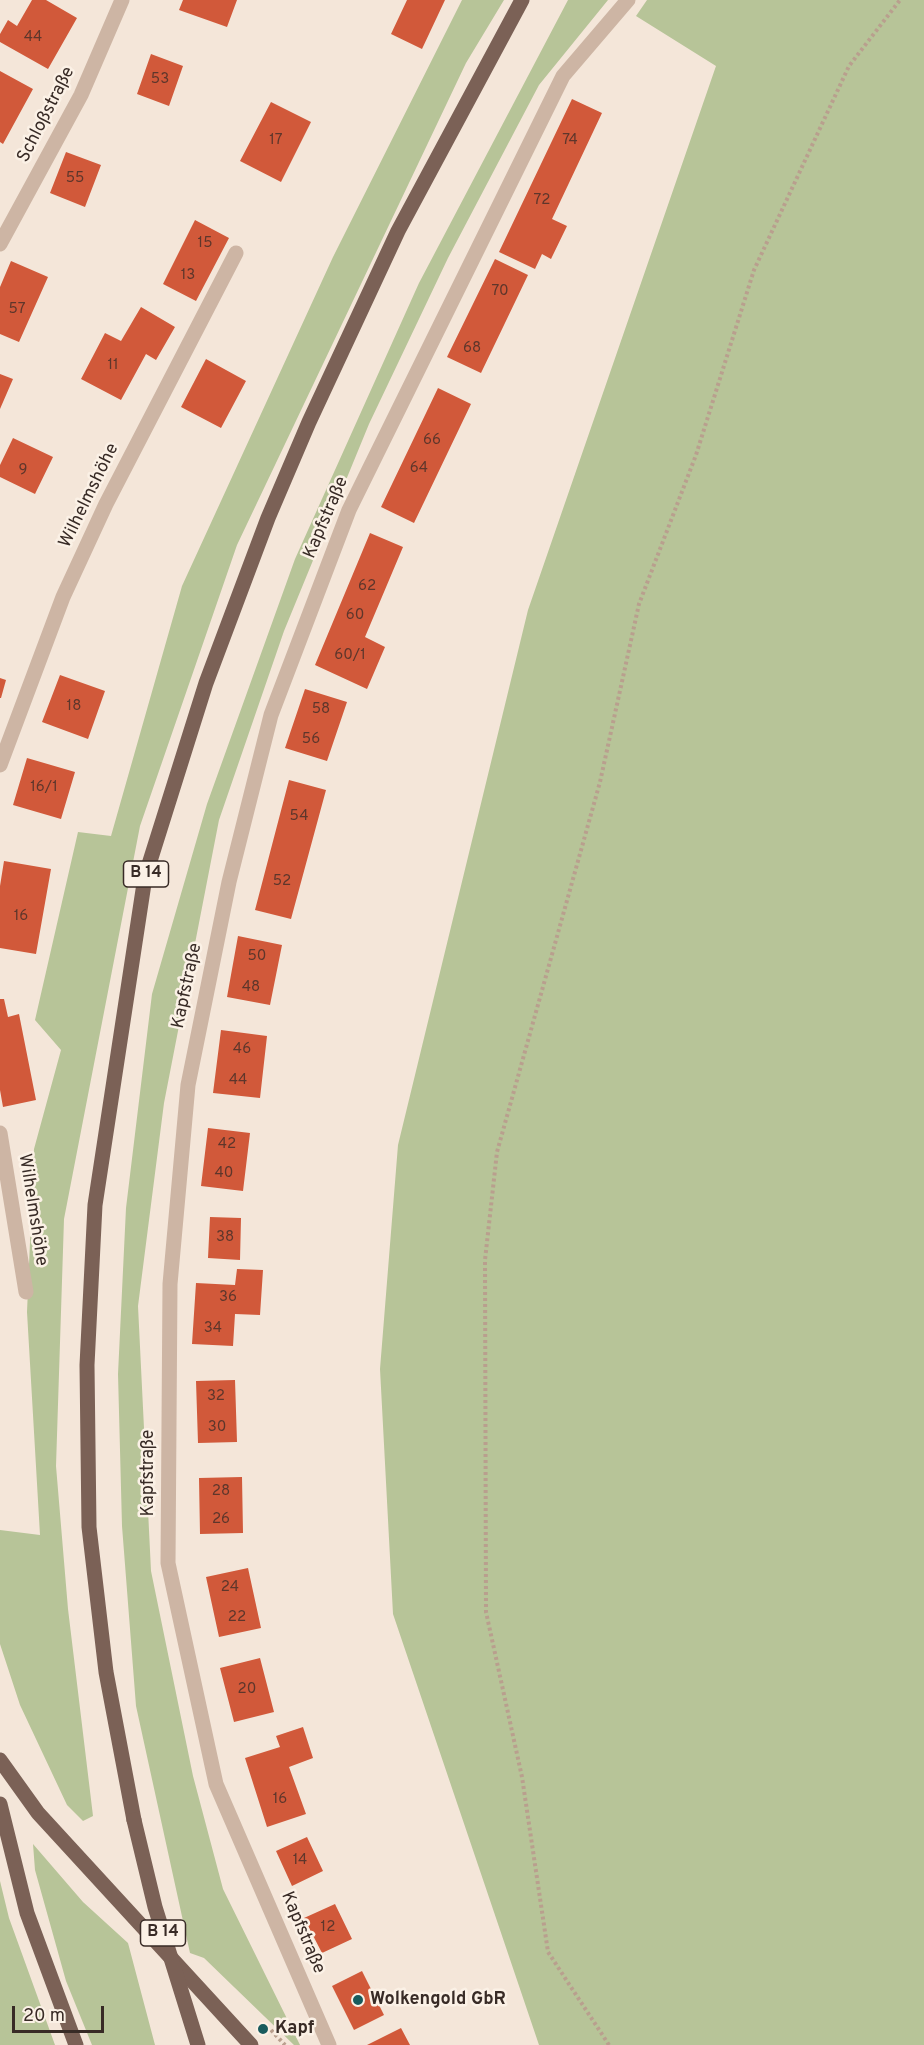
<!DOCTYPE html>
<meta charset="utf-8">
<style>
body{margin:0}
#map{position:relative;width:924px;height:2045px;overflow:hidden;background:#f4e6d9;font-family:Overpass,sans-serif}
canvas{display:block}
.scale{position:absolute;left:12px;top:2006px;width:92px;height:27px;box-sizing:border-box;border:3px solid #382b26;border-top:0;padding-left:8px;font-size:18px;line-height:21px;white-space:nowrap;color:#382b26;-webkit-text-stroke:4px #fbf1e6;paint-order:stroke}
</style>
<div id="map">
<canvas width="924" height="2045"></canvas>
<div class="scale">20 m</div>
</div>
<script>
const c = document.querySelector('canvas').getContext('2d');
c.lineJoin = 'round';
function fill(path, color) { c.fillStyle = color; c.fill(path, 'evenodd'); }
const poly = rows => new Path2D(rows.map(r => 'M' + r).join(''));
function trace(path, color, width, dash) { c.strokeStyle = color; c.lineWidth = width; c.lineCap = dash ? 'butt' : 'round'; c.setLineDash(dash || []); c.stroke(path); }
function label(font, color, halo, rows, align = 'center') {
  c.font = font + ' Overpass,sans-serif'; c.lineWidth = 5; c.setLineDash([]); c.textBaseline = 'middle'; c.strokeStyle = halo; c.fillStyle = color; for (const [text, x, y, turn = 0] of rows) {
    c.save(); c.translate(x, y); c.rotate((+turn || 0) * Math.PI / 180); c.textAlign = isNaN(turn) ? turn : align; if (halo) c.strokeText(text, 0, 0); c.fillText(text, 0, 0); c.restore();
  }
}
fill(poly([
 [462,0,504,0,466,63,237,545,140,826,64,1219,56,1466,68,1609,93,1816,83,1821,67,1805,20,1705,0,1644,0,1530,40,1535,27,1312,34,1149,61,1050,35,1020,78,832,111,836,182,586,333,257],
 [568,0,608,0,539,85,448,258,369,424,284,631,219,820,164,1103,138,1306,151,1571,193,1776,223,1889,300,2045,294,2045,204,1958,190,1953,136,1706,122,1526,118,1374,126,1208,152,994,207,804,295,559,419,283],
 [647,0,924,0,924,2045,539,2045,393,1614,380,1369,398,1145,528,610,716,66,636,16],
 [33,1844,83,1902,128,1943,155,2045,92,2045,66,1981,35,1870],
 [0,1881,9,1918,55,2045,0,2045]
]), '#b7c498');
fill(poly([
 [32,0,46,0,77,18,48,69,0,42,0,34,8,20,17,26],
 [183,0,237,0,227,27,179,10],
 [407,0,445,0,422,49,391,34],
 [151,54,183,66,169,106,137,94],
 [0,71,33,89,3,144,0,142],
 [572,99,602,113,552,219,567,226,551,259,542,254,535,269,499,252],
 [271,102,311,122,281,182,240,161],
 [66,152,101,165,85,207,50,193],
 [195,220,229,238,196,301,163,284],
 [495,259,528,275,481,373,447,357],
 [11,261,48,277,19,342,0,334,0,287],
 [141,307,175,327,156,360,146,354,121,400,81,379,105,333,121,341],
 [206,359,246,381,221,428,181,407],
 [0,374,13,379,0,409],
 [438,388,471,404,414,523,381,507],
 [13,438,53,457,35,494,0,477,0,465],
 [370,533,403,547,365,637,385,647,367,689,315,665],
 [60,675,105,691,88,739,42,722],
 [0,678,6,680,1,698,0,698],
 [305,689,347,702,327,761,285,748],
 [27,758,75,772,61,819,13,805],
 [289,780,326,790,291,919,255,910],
 [4,861,51,869,36,954,0,948,0,886],
 [238,936,282,945,270,1005,227,997],
 [0,999,4,999,8,1017,19,1014,36,1100,3,1107,0,1090],
 [221,1030,267,1036,260,1098,213,1093],
 [208,1128,250,1133,243,1191,201,1186],
 [210,1217,241,1218,240,1260,208,1258],
 [237,1269,263,1270,260,1315,235,1314,233,1346,192,1344,196,1283,235,1285],
 [235,1380,237,1442,198,1443,196,1381],
 [242,1477,243,1533,200,1534,199,1478],
 [248,1568,261,1628,219,1637,206,1577],
 [260,1658,274,1712,234,1722,220,1668],
 [303,1727,313,1758,289,1767,306,1814,267,1827,245,1758,280,1747,276,1736],
 [307,1837,323,1871,292,1886,276,1851],
 [335,1904,352,1939,322,1953,304,1918],
 [362,1971,384,2015,354,2030,332,1986],
 [401,2028,410,2045,367,2045]
]), '#d1593a');
trace(poly([
 [271,2030,285,2045],
 [609,2045,548,1952,522,1777,486,1612,485,1260,497,1152,600,782,639,604,696,455,754,270,849,66,900,0]
]), '#b99f8e', 4, [3, 3]);
trace(poly([
 [0,244,81,95,122,0],
 [0,765,63,597,106,504,236,253],
 [0,1133,26,1292],
 [329,2045,216,1784,168,1563,170,1284,188,1085,229,882,271,715,349,510,563,76,628,0]
]), '#cdb5a4', 15);
trace(poly([
 [0,1760,38,1813,251,2045],
 [0,1804,27,1913,76,2045],
 [134,1820,106,1672,89,1527,87,1365,95,1205,145,877,206,683,268,518,309,422,398,231,522,0]
]), '#7b6156', 15);
trace(poly([
 [134,1820,155,1907,198,2045]
]), '#7b6156', 15);
for (const [x, y, r, color] of [
 [358,2000,6,"#185b5d"],
 [263,2029,6,"#185b5d"]
]) { const dot = new Path2D(); dot.arc(x, y, r, 0, 2 * Math.PI); c.fillStyle = color; c.fill(dot); trace(dot, '#fbf1e6', 2); }
label('15px', '#5e362b', null, [
 ["44",33,38],
 ["53",160,80],
 ["17",276,141],
 ["74",570,141],
 ["55",75,179],
 ["72",542,201],
 ["15",205,244],
 ["13",188,276],
 ["70",500,292],
 ["57",17,310],
 ["68",472,349],
 ["11",113,366],
 ["66",432,441],
 ["64",419,469],
 ["9",23,471],
 ["62",367,587],
 ["60",355,616],
 ["60/1",350,656],
 ["18",74,707],
 ["58",321,710],
 ["56",311,740],
 ["16/1",44,788],
 ["54",299,817],
 ["52",282,882],
 ["16",21,917],
 ["50",257,957],
 ["48",251,988],
 ["46",242,1050],
 ["44",238,1081],
 ["42",227,1145],
 ["40",224,1174],
 ["38",225,1238],
 ["36",228,1298],
 ["34",213,1329],
 ["32",216,1397],
 ["30",217,1428],
 ["28",221,1492],
 ["26",221,1520],
 ["24",230,1588],
 ["22",237,1618],
 ["20",247,1690],
 ["16",280,1800],
 ["14",300,1861],
 ["12",328,1928]
]);
for (const [x, y, w] of [
 [146,874,45],
 [163,1933,45]
]) { const box = new Path2D(); box.roundRect(x - w / 2, y - 13, w, 26, 4.5); c.fillStyle = '#fbf1e6'; c.fill(box); trace(box, '#382b26', 1.5); }
label('bold 16px', '#382b26', null, [
 ["B 14",146,874],
 ["B 14",163,1933]
]);
label('18px', '#382b26', '#fbf1e6', [
 ["Schloßstraße",47,115,-63],
 ["Wilhelmshöhe",90,496,-64],
 ["Kapfstraße",327,518,-67],
 ["Kapfstraße",188,986,-78],
 ["Wilhelmshöhe",32,1210,81],
 ["Kapfstraße",149,1473,-90],
 ["Kapfstraße",302,1933,67]
]);
label('bold 18px', '#382b26', '#fbf1e6', [
 ["Wolkengold GbR",370,2000],
 ["Kapf",275,2029]
], 'left');
</script>
